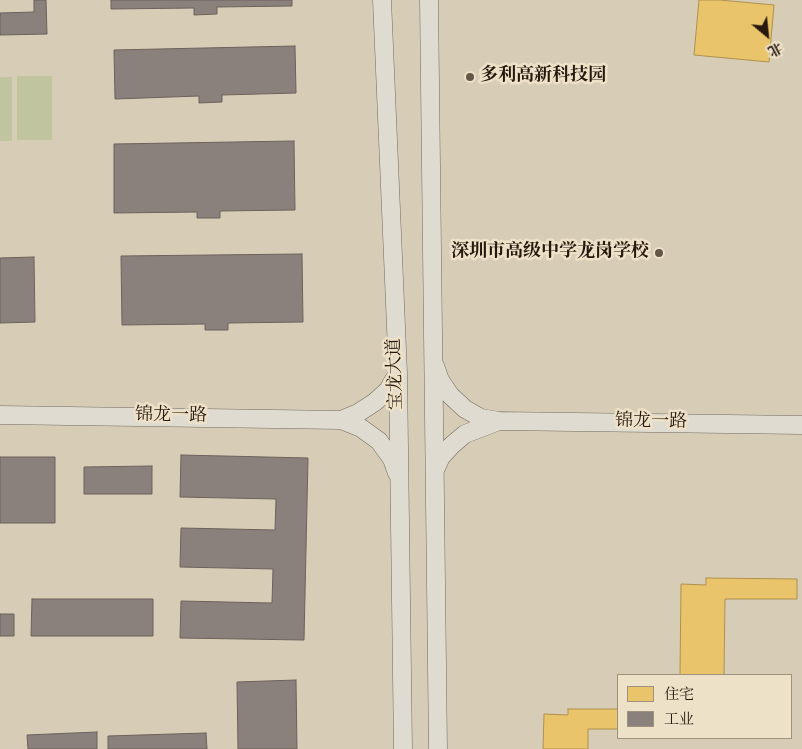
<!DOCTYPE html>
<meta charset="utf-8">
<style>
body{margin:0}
#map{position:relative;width:802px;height:749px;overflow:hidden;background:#d7cdb7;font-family:"Sorts Mill Goudy","Noto Serif SC",serif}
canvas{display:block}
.legend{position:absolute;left:617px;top:674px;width:175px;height:65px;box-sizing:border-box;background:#ede2c8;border:1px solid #9e917d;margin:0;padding:6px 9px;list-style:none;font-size:15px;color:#28170d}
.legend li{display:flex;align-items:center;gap:10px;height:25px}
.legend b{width:25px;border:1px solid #9e917d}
.north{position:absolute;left:742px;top:10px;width:50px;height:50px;-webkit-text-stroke:4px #ede2c8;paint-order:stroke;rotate:152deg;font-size:14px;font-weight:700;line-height:20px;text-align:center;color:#28170d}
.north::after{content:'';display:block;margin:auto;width:18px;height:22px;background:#28170d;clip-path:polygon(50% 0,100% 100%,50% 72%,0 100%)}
</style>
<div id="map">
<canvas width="802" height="749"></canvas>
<ul class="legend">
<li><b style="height:14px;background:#e9c46a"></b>住宅</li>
<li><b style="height:14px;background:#8a817c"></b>工业</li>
</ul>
<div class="north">北</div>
</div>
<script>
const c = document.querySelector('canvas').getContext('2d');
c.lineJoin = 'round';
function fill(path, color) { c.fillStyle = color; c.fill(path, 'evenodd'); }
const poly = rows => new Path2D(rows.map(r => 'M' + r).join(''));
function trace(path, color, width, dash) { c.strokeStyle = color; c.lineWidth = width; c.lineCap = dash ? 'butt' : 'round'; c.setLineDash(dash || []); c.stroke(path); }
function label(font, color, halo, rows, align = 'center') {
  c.font = font + ' "Sorts Mill Goudy","Noto Serif SC",serif'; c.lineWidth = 5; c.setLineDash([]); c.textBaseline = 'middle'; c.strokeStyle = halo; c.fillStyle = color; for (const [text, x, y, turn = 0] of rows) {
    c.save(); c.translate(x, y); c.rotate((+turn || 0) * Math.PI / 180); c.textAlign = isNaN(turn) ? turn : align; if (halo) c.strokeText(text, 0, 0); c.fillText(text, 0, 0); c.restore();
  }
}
fill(poly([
 [17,76,52,76,52,140,17,140],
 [0,77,12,77,12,141,0,141]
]), '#c0c5a0');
const homes = poly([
 [699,0,720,0,774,5,769,62,694,55,699,0],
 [706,578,797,579,797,599,725,599,724,675,680,675,681,584,706,585,706,578],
 [568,709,618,709,618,729,588,729,588,749,543,749,544,714,568,715,568,709]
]);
fill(homes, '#e9c46a');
trace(homes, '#af904e', 1);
const industry = poly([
 [34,0,46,0,47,34,0,35,0,13,34,12,34,0],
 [111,0,292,0,292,6,217,7,217,14,194,15,194,8,111,9,111,0],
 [295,46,296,93,222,95,222,102,199,103,199,96,115,99,114,50,295,46],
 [294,141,295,210,220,211,220,218,197,218,197,212,114,213,114,144,294,141],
 [302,254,303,322,228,323,228,330,205,330,205,324,122,325,121,256,302,254],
 [34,257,35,322,0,323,0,258,34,257],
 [181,455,308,458,304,640,180,638,181,601,272,603,273,569,180,567,181,528,275,530,276,499,180,497,181,455],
 [0,457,55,457,55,523,0,523,0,457],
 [152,466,152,494,84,494,84,467,152,466],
 [32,599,153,599,153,636,31,636,32,599],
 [0,614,14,614,14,636,0,636,0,614],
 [296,680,297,749,238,749,237,682,296,680],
 [97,732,97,749,28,749,27,735,97,732],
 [206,733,207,749,108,749,108,736,206,733]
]);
fill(industry, '#8a817c');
trace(industry, '#6d615b', 1);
const secondary = poly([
 [382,0,398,373,403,749],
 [429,0,438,749],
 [435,366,440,380,450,395,465,409,481,418,499,421,802,425],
 [0,415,341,420,361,428,379,441,392,459,397,473],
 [341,420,358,413,375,402,388,390,398,373],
 [435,470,441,457,452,445,465,434,499,421]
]);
trace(secondary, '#726a5e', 19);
trace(secondary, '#e0dbd0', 18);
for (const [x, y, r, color] of [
 [470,77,5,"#655748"],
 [659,253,5,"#655748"]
]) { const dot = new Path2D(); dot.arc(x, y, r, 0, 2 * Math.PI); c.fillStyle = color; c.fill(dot); trace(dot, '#ede2c8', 2); }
label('bold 18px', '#28170d', '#ede2c8', [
 ["多利高新科技园",480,77],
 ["深圳市高级中学龙岗学校",649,253,"right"]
], 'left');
label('18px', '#28170d', '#ede2c8', [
 ["宝龙大道",397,374,-92],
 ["锦龙一路",171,417,1],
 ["锦龙一路",651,423,1]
]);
</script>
